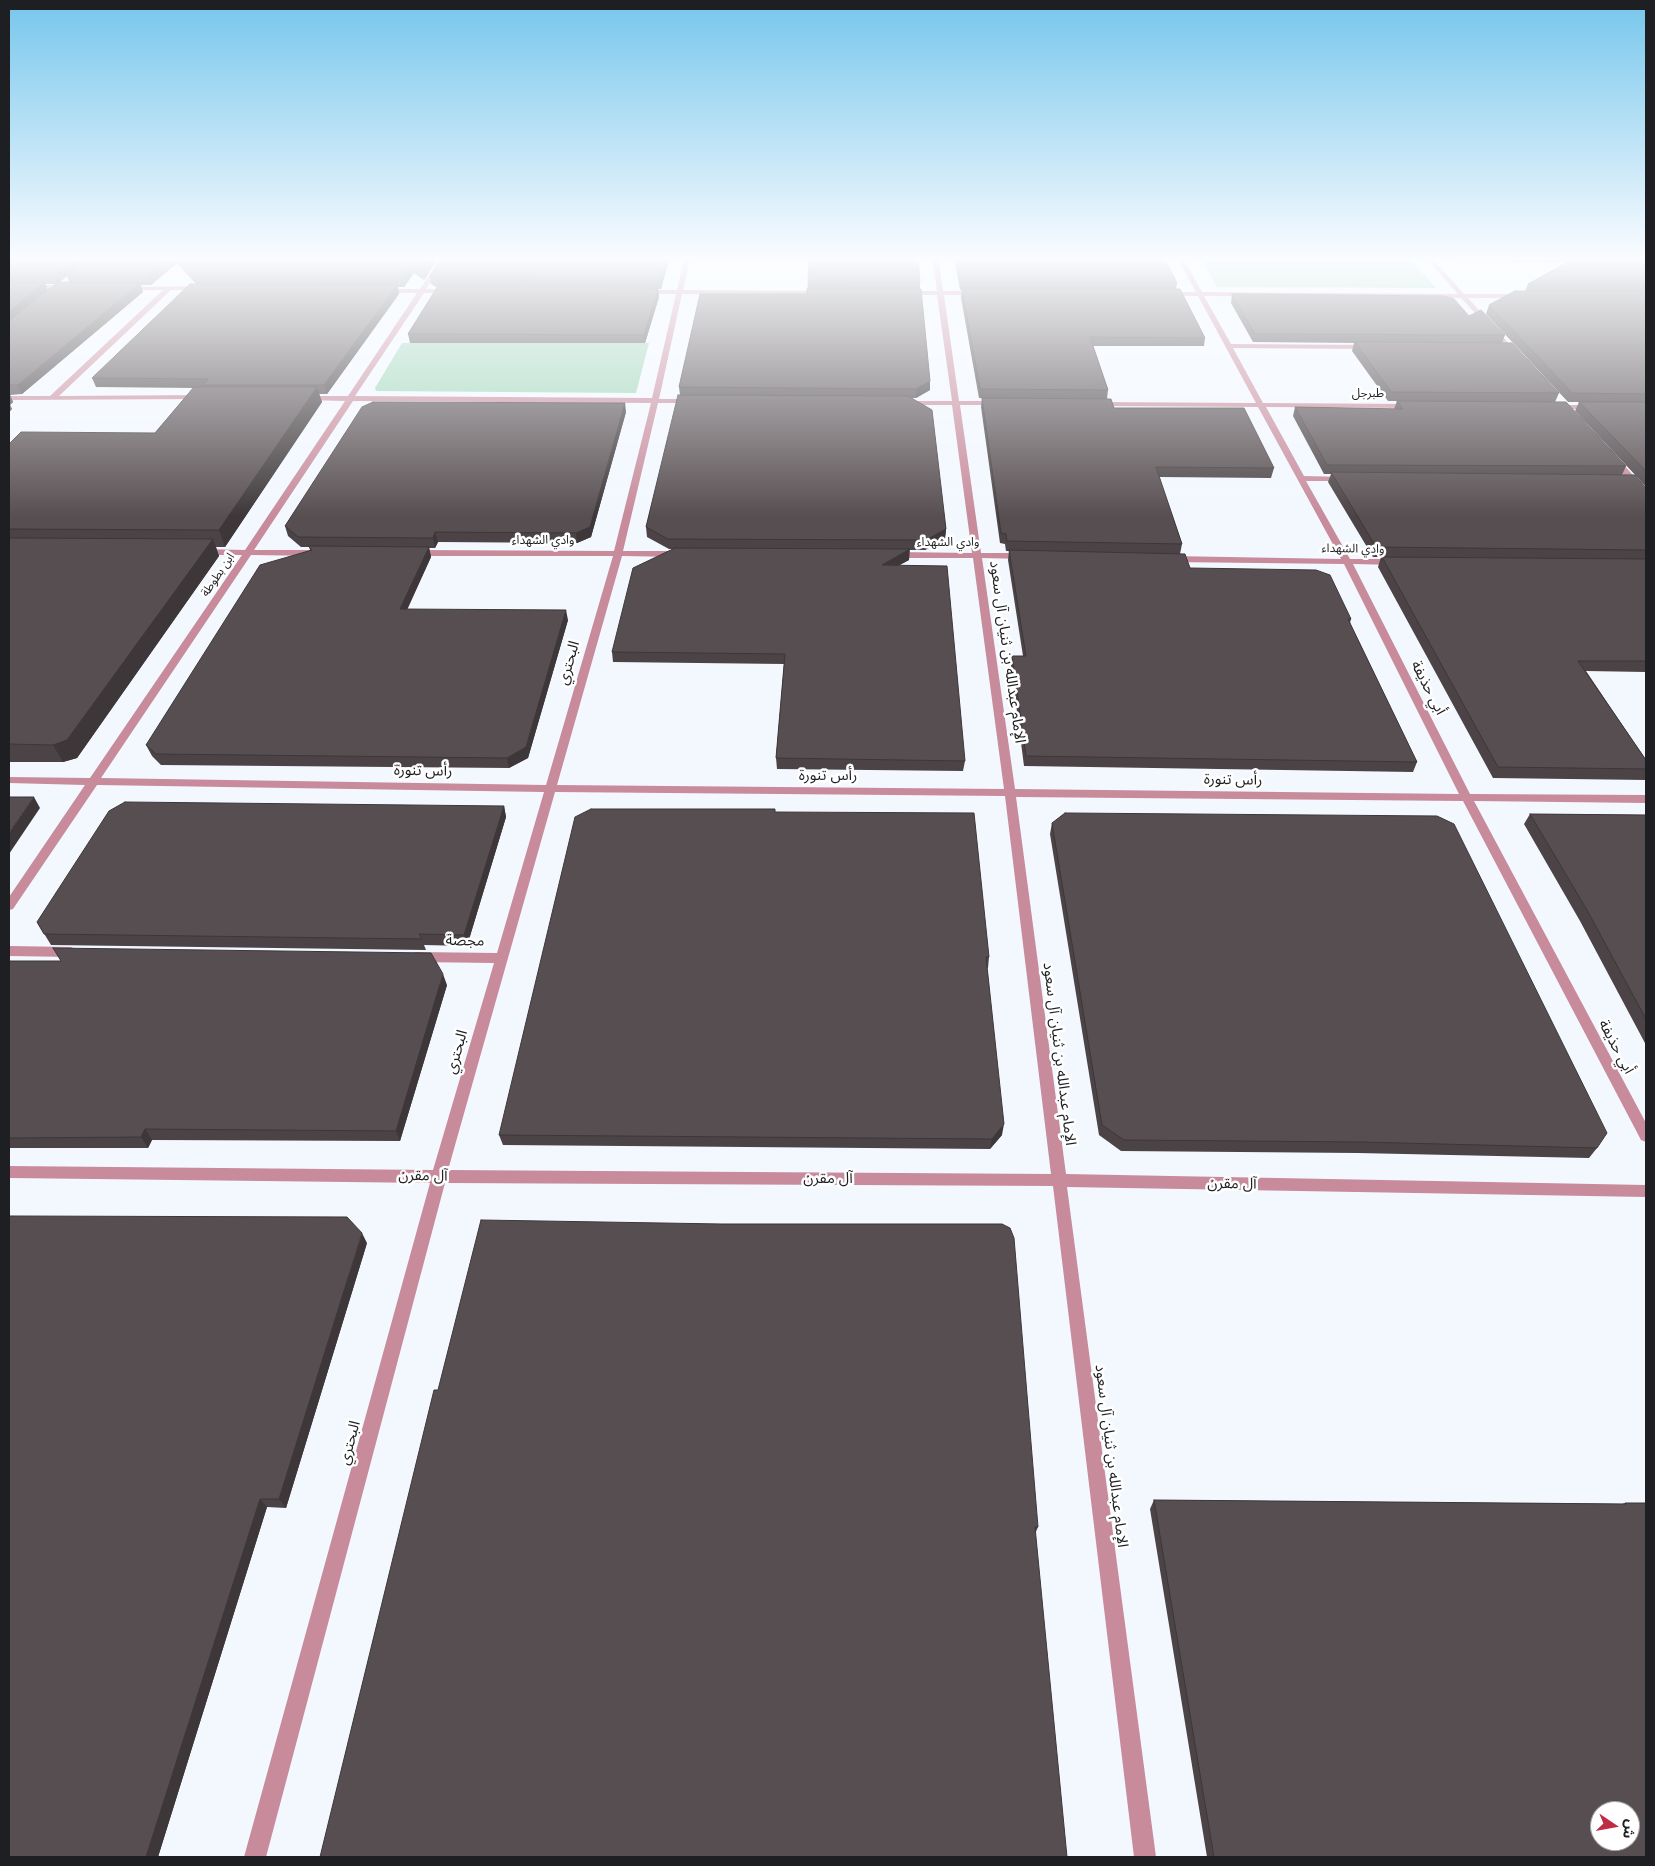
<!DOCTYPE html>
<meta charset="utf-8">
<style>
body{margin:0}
#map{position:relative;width:1655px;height:1866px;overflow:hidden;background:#f3f8ff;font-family:"Fira Sans","Noto Sans Arabic",sans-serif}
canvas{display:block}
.frame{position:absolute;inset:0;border:10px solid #1d1f22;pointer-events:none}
.north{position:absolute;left:1590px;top:1801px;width:50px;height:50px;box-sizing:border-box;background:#fff;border:1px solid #a5a5a7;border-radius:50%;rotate:102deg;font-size:14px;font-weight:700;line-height:20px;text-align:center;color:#1d1f22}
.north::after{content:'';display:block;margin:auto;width:18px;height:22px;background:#be2d44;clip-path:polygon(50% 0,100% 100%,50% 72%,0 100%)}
</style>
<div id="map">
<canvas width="1655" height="1866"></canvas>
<div class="frame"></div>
<div class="north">ش</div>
</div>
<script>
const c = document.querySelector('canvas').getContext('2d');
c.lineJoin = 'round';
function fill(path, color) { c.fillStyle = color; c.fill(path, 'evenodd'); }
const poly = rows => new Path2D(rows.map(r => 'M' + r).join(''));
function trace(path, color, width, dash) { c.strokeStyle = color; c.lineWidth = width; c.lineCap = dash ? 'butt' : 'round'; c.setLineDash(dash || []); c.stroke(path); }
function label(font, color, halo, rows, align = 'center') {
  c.font = font + ' "Fira Sans","Noto Sans Arabic",sans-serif'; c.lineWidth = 5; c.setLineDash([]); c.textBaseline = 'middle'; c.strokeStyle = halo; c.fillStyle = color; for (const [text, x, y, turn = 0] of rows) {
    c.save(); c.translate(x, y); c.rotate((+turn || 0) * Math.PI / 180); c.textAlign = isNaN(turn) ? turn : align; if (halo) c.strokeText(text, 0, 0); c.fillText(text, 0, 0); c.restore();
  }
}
fill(poly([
 [1200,256,1407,256,1436,288,1217,287],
 [402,343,649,343,636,393,376,391,375,388]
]), '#9cd4b6');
fill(poly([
 [442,256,448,256,426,289,451,289,454,291,451,293,424,293,355,396,652,398,676,294,641,294,638,292,641,290,677,290,685,256,691,256,683,290,824,291,827,293,824,295,682,294,659,399,691,399,695,401,691,403,658,403,623,551,679,551,683,554,679,557,622,556,557,785,1004,789,973,558,894,558,890,555,894,552,972,553,952,405,904,405,900,403,904,401,952,401,937,295,906,295,903,293,906,291,937,291,932,256,938,256,943,291,979,291,982,293,979,295,944,295,959,401,996,401,1000,403,996,405,960,405,981,553,1024,553,1028,556,1024,559,982,558,1015,789,1459,794,1344,564,1171,562,1167,559,1171,556,1341,559,1258,407,1096,406,1092,404,1096,402,1256,403,1198,296,1166,296,1163,294,1166,292,1196,292,1176,256,1182,256,1202,292,1458,294,1424,256,1430,256,1464,294,1521,294,1524,296,1521,298,1468,298,1519,355,1520,356,1517,358,1461,298,1204,296,1231,344,1370,345,1373,347,1370,349,1233,348,1263,403,1411,404,1415,406,1411,408,1266,407,1304,476,1346,477,1350,479,1346,481,1306,481,1350,559,1396,559,1400,562,1396,565,1353,564,1470,794,1646,795,1646,803,1474,801,1646,1123,1646,1142,1641,1140,1463,801,1016,797,1066,1174,1646,1185,1646,1197,1067,1187,1156,1857,1134,1857,1053,1186,445,1183,266,1857,244,1857,430,1183,9,1178,9,1166,433,1170,494,963,416,962,411,960,410,957,411,954,416,952,497,953,544,792,97,785,13,909,9,910,9,897,85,785,9,783,9,777,90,778,242,555,201,555,197,552,201,549,245,550,345,401,304,400,300,398,304,396,348,396,417,293,381,293,378,291,381,289,420,289,442,256],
 [353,401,651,403,614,551,414,550,410,553,414,556,613,556,546,785,101,778,251,555,319,556,323,553,319,550,254,550,353,401],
 [555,792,1005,796,1051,1174,448,1170,555,792],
 [9,285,69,285,72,287,69,289,9,289,9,285],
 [124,287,201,286,204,288,201,290,171,290,59,396,201,395,204,395,204,399,9,400,9,396,50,396,163,290,126,290,123,288,124,287],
 [1551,405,1594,405,1598,407,1594,409,1551,409,1551,405],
 [1610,456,1616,456,1646,490,1646,497,1643,497,1610,460,1610,456],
 [9,946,71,947,75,949,77,952,75,955,71,957,9,956,9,946]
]), '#c78b9b');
fill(poly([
 [9,256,439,256,439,257,424,280,414,273,404,287,398,287,399,294,327,394,319,394,322,402,225,547,216,547,219,556,77,758,63,762,9,762,9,444,155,433,193,388,96,387,92,378,196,284,177,263,151,285,140,285,143,292,22,394,10,395,13,402,10,405,12,409,9,412],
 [67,276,69,282,60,282],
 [45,284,56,284,48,290],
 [670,256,661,289,658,289,659,297,645,343,410,343,408,334,437,287,436,287,431,284,430,276],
 [954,256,1163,256,1177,283,1176,289,1205,338,1204,346,1093,346,1108,390,1107,399,1114,408,1274,468,1271,478,1159,477,1182,544,1180,554,1190,568,1351,619,1350,623,1417,762,1413,772,1024,766,1011,666,1012,656,1023,656,1008,560,1009,551,1006,551,1005,544,1000,543,981,407,982,398,979,398,961,298,962,290,960,290],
 [1448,256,1646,256,1646,487,1638,478,1575,411,1579,402,1568,402,1486,314,1489,305,1525,291,1528,284,1568,262,1454,261],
 [808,281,920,282,920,289,930,390,916,398,911,398,946,529,945,539,925,550,909,550,909,560,899,565,965,761,963,771,777,769,776,758,784,664,613,662,612,652,672,549,669,549,647,537,646,527,680,395,679,387,807,294],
 [1232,294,1469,316,1505,335,1502,343,1559,393,1555,402,1626,466,1622,475,1646,488,1646,672,1586,671,1646,760,1646,780,1493,778,1378,567,1381,557,1373,557,1328,482,1331,474,1324,474,1293,416,1295,407,1394,409,1397,401,1388,401,1352,351,1354,343,1253,342,1231,303],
 [626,412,591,537,577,543,438,542,435,548,429,548,431,557,407,609,568,620,528,758,509,768,161,765,152,756,146,745,310,550,309,547,301,547,288,536,285,526],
 [504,806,506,817,467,946,424,945,426,950,51,945,37,922],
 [775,812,989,957,988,968,987,968,1002,1135,990,1149,503,1145,499,1135],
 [1530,814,1646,815,1646,1045,1580,921,1524,824],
 [1052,823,1597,1148,1589,1158,1358,1153,1121,1151,1099,1135,1050,834],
 [9,961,447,985,400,1141,152,1140,148,1148,9,1148],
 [367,1243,286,1508,267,1507,158,1857,9,1857],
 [434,1390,1038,1527,1035,1534],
 [1154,1500,1622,1504,1625,1503,1646,1503,1646,1857,1207,1857,1150,1509]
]), '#4b4346');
fill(poly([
 [79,256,92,256,57,284,54,276],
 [172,256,174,256,177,263,151,285,148,276],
 [433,256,439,256,439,257,424,280,422,271],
 [667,256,670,256,661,289,660,281],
 [412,264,414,273,404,287,402,278],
 [44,282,48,291,9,324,9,312],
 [140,283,143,292,22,394,18,385],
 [397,285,399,294,327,394,324,385],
 [658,288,659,297,645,343,644,335],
 [930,381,930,390,916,398,916,389],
 [317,387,322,402,225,547,219,530],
 [9,392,13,402,10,405,12,409,9,412],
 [625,403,626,412,591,537,577,543,576,533],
 [946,529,945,539,925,550,926,540],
 [435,532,438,542,435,548,433,538],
 [213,539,219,556,77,758,63,762,53,745],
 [429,547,431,557,403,619,400,609],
 [910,549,909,560,882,575,882,565],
 [566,610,568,620,528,758,509,768,507,758],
 [34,797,40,808,9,854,9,833],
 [504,806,506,817,467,946,464,935],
 [443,974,447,985,400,1141,396,1131],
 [1004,1124,1002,1135,990,1149,992,1139],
 [145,1129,152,1140,148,1148,141,1137],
 [362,1233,367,1243,286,1508,279,1499],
 [260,1499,267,1507,158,1857,146,1857]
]), '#3d3739');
const building = poly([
 [9,256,79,256,54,276,9,275,9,256],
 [90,256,172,256,148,276,67,276,90,256],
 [175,256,433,256,422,271,412,264,402,278,194,277,175,256],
 [443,256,667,256,660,281,434,279,430,276,443,256],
 [809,256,918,256,920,282,808,281,809,256],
 [956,256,1163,256,1177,283,961,282,956,256],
 [1579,256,1646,256,1646,284,1528,284,1579,256],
 [9,282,44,282,9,312,9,282],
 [58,282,140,283,18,385,9,385,9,321,58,282],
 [190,284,397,285,324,385,203,385,208,379,92,378,190,284],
 [438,286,658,288,644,335,408,334,438,286],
 [807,289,921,289,930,381,916,389,679,387,700,294,807,294,807,289],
 [962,289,1180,289,1205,338,1090,337,1108,390,980,389,962,289],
 [1515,291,1646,291,1646,394,1572,393,1489,305,1515,291],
 [1232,294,1444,296,1454,299,1469,316,1481,310,1505,335,1255,334,1232,294],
 [1355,342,1512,343,1559,393,1391,392,1355,342],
 [194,387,317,387,219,530,9,529,9,444,21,432,155,433,194,387],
 [678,395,908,396,932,410,946,529,926,540,668,539,646,527,678,395],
 [982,398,1111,399,1114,408,1244,408,1274,468,1156,467,1182,544,1007,541,1006,534,1001,533,982,398],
 [1397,401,1566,402,1626,466,1327,465,1295,407,1403,409,1397,401],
 [373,402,625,403,590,527,576,533,435,532,433,538,298,537,285,526,362,407,373,402],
 [1579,402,1646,402,1646,472,1643,468,1579,402],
 [1331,472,1635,475,1646,488,1646,550,1376,547,1331,472],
 [9,538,213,539,67,740,53,745,9,744,9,538],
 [308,546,429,547,400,609,566,610,526,747,507,758,156,754,146,745,260,565,312,550,308,546],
 [675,548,910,549,882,565,947,566,965,761,776,758,785,654,612,652,633,568,675,548],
 [1009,550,1185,554,1190,568,1316,570,1330,575,1351,619,1348,619,1417,762,1026,756,1012,656,1026,656,1009,550],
 [1382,557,1646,559,1646,661,1578,661,1646,760,1646,769,1498,767,1382,557],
 [9,797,34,797,9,833,9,797],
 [125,802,504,806,464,935,419,934,422,939,44,934,37,922,109,811,125,802],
 [591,809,775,809,775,812,974,813,989,957,986,957,1004,1124,992,1139,499,1135,575,817,591,809],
 [1065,813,1437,816,1454,824,1607,1133,1597,1148,1364,1142,1124,1140,1102,1125,1052,823,1065,813],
 [1530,814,1646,815,1646,1019,1587,910,1530,814],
 [53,948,431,953,443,974,396,1131,145,1129,141,1137,9,1138,9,961,61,961,53,948],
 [9,1216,347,1217,362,1233,279,1499,260,1499,146,1857,9,1857,9,1216],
 [481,1220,722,1224,1002,1224,1010,1228,1014,1238,1038,1527,1035,1527,1067,1857,320,1857,434,1390,438,1390,481,1220],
 [1154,1500,1626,1504,1625,1503,1646,1503,1646,1857,1214,1857,1154,1500],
 [1600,1811,1630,1811,1630,1841,1600,1841,1600,1811]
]);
fill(building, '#574e51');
trace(building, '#3d3739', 1);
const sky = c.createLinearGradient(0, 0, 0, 517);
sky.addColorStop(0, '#76c6ec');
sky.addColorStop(0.5, '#fafcff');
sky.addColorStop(1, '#fafcff00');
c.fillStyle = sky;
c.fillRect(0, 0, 1655, 517);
label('12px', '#1d1f22', '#fff', [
 ["طبرجل",1368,394],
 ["وادي الشهداء",543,541],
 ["وادي الشهداء",948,543],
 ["وادي الشهداء",1353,549,1],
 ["ابن بطوطة",218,575,-56]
]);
label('15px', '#1d1f22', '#fff', [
 ["الإمام عبدالله بن ثنيان آل سعود",1007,652,82],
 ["البحتري",569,663,-74],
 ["أبي حذيفة",1428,688,63],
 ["رأس تنورة",423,771,1],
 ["رأس تنورة",828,776],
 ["رأس تنورة",1233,780,1],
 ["مجصة",465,941,1],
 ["أبي حذيفة",1616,1047,62],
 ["البحتري",457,1052,-74],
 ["الإمام عبدالله بن ثنيان آل سعود",1059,1054,83],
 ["آل مقرن",423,1176,1],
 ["آل مقرن",828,1179],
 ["آل مقرن",1232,1184,1],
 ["البحتري",350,1443,-75],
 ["الإمام عبدالله بن ثنيان آل سعود",1111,1456,83]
]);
</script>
